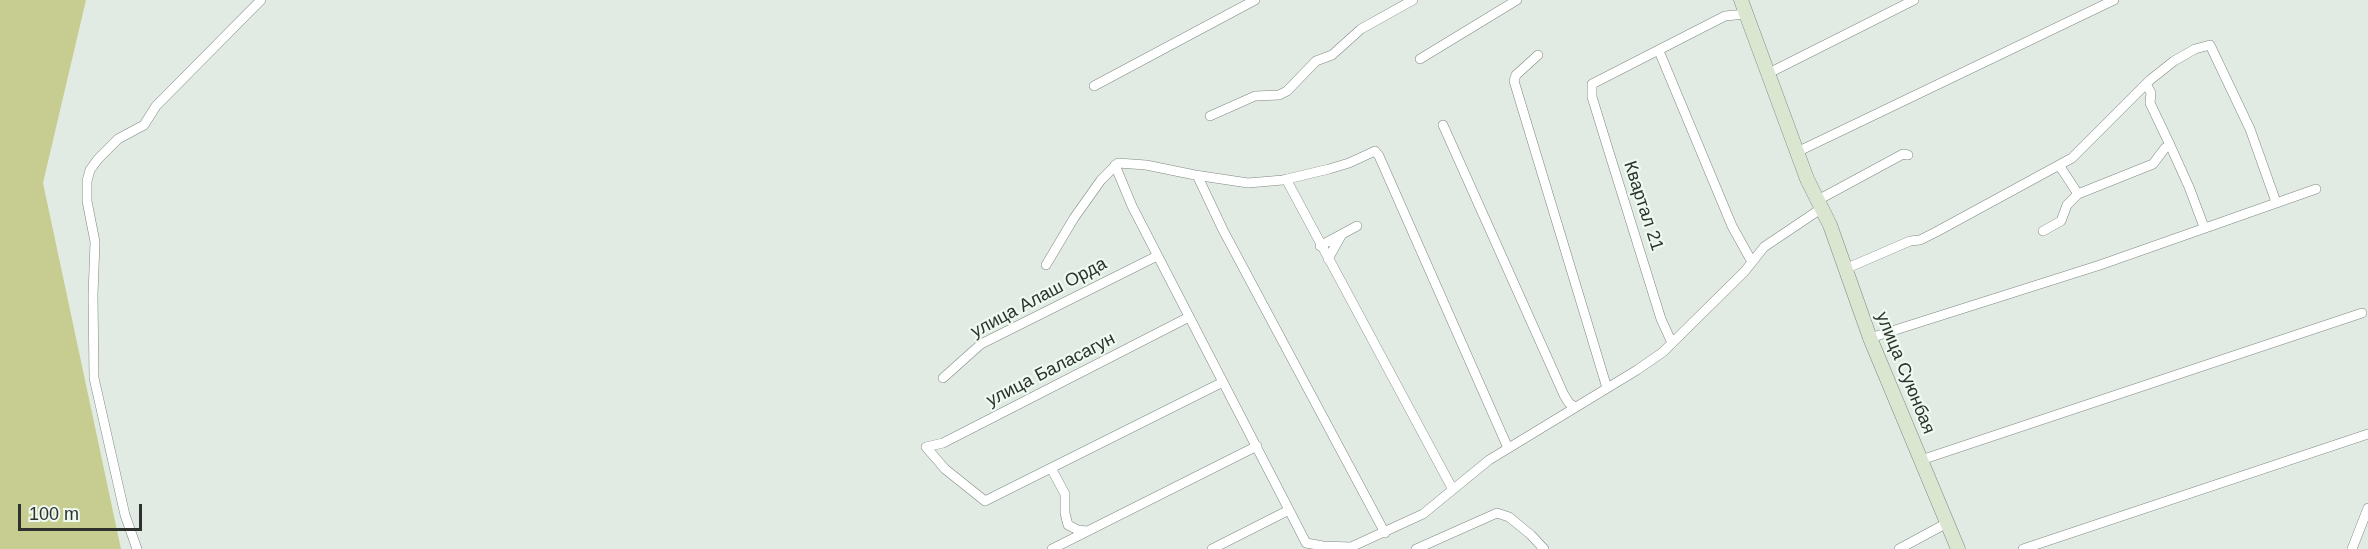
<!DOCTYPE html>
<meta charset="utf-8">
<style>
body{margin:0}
#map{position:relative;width:2368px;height:549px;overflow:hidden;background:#e1ebe3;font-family:Arial,sans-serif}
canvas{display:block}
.scale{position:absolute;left:18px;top:504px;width:124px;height:27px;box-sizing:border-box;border:3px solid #2e322e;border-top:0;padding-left:8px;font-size:18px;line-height:21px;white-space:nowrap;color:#2e322e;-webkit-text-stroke:4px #eef9f0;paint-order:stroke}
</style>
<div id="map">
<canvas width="2368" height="549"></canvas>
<div class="scale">100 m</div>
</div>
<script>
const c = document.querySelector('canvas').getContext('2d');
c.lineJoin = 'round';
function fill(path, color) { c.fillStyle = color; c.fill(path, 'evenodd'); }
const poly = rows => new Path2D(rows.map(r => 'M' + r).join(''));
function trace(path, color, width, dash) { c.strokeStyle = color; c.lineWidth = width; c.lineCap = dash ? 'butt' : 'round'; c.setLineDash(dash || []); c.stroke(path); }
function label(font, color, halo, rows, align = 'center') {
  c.font = font + ' Arial,sans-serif'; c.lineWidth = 4.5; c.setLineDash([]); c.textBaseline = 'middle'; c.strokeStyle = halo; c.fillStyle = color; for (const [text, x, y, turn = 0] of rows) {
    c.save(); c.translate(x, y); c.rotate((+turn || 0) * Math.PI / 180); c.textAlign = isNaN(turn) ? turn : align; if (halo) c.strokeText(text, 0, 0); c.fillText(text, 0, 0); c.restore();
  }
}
fill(poly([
 [0,0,86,0,43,183,121,549,0,549]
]), '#c7cd90');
const street = poly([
 [1659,51,1732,226,1752,262],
 [1538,55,1516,75,1514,81,1607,388],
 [1420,59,1517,0],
 [1769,73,1914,0],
 [1094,86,1255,0],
 [1210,116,1255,96,1279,95,1287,91,1316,61,1332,55,1361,29,1413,0],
 [1443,125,1564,395,1569,403,1575,407],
 [2170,145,2189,187,2204,227],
 [1797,152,2114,0],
 [1115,165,1132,206,1303,537,1306,543,1323,546,1351,547,1423,514,1489,460,1637,370,1663,352,1745,271,1764,247,1822,208],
 [2059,165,2078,194,2153,164,2165,148,2170,145,2150,103,2151,93,2146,84],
 [1197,175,1223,230,1385,533],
 [1286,179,1452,488],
 [1818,200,1903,154,1908,155],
 [2043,231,2061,221,2067,205,2078,194],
 [1320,246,1357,226],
 [1328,259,1342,234],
 [1046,265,1074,218,1101,180,1118,163,1146,165,1195,175,1248,183,1283,180,1329,169,1349,163,1375,151,1379,156,1508,448],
 [1845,269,1910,241,1920,240,1936,232,2072,158,2150,80,2174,61,2195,49,2210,45,2250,129,2276,202],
 [1870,338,2100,265,2316,189],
 [1672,343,1661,319,1609,152,1592,97,1592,84,1725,16,1746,14],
 [943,378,981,344,1157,256],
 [926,447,945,469,985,501,1223,382],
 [926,447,943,443,1189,317],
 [1921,460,2362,313],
 [1051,468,1065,494,1065,513,1068,525,1078,530,1087,531],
 [137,549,125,515,94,378,93,295,95,242,87,201,87,181,90,170,98,159,118,139,144,125,156,106,261,0],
 [1052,549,1257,446],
 [1212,549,1289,510],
 [1416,549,1497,513,1509,517,1531,535,1544,549],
 [1899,549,1947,523],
 [2023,549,2368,434],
 [2352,549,2368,508]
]);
const secondary = poly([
 [1741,0,1807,179,1830,225,1870,338,1958,549]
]);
trace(street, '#7e8880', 10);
trace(secondary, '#7e8880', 15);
trace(street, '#fff', 9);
trace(secondary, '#dbe6d1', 14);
label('18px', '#2e322e', '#eef9f0', [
 ["Квартал 21",1643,206,72],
 ["улица Алаш Орда",1039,298,-28],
 ["улица Баласагун",1051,370,-27],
 ["улица Суюнбая",1905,373,68]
]);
</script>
